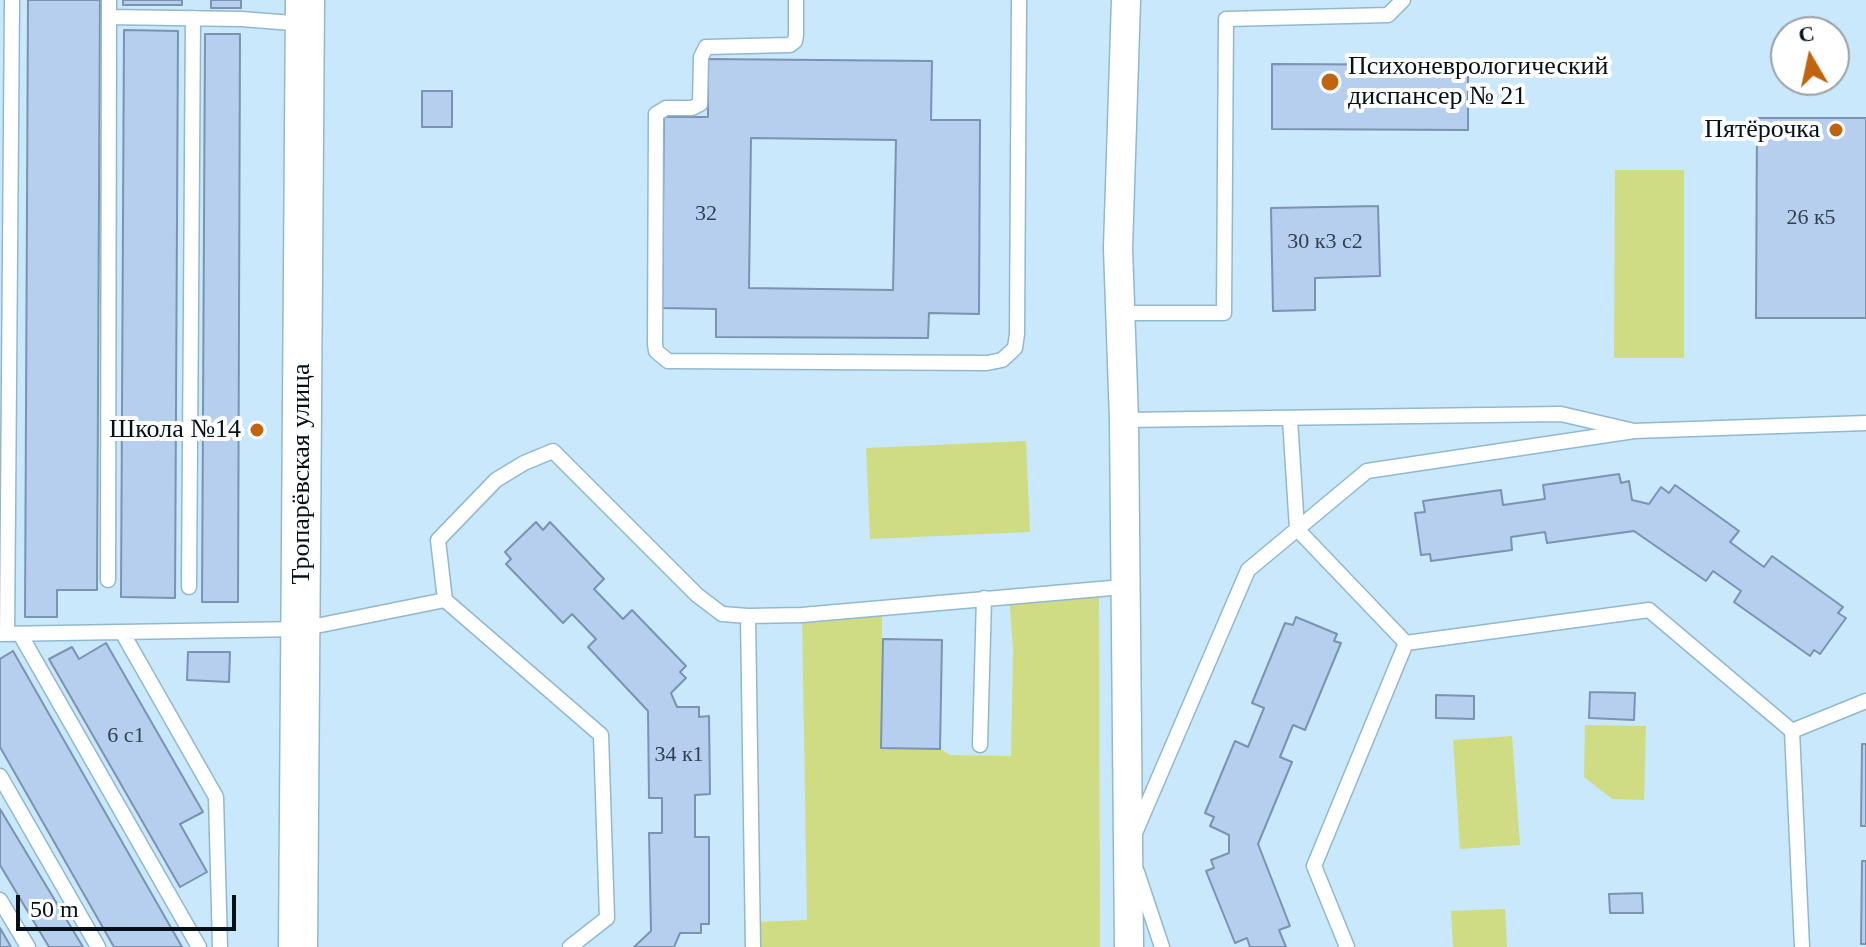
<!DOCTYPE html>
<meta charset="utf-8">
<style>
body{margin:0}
#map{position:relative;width:1866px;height:947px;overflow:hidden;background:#c9e8fb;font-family:"Times New Roman",serif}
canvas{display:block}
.north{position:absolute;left:1770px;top:16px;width:80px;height:80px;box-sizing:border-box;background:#fff;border:2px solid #9ba0a3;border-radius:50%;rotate:351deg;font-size:22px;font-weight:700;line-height:32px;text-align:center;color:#041118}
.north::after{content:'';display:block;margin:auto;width:28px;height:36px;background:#c0640f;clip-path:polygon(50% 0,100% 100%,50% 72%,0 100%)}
.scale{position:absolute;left:16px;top:895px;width:220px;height:36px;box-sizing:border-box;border:4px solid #041118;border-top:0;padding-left:10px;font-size:24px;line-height:28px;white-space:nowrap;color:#041118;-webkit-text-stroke:6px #fff;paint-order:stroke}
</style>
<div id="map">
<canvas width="1866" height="947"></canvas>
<div class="north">С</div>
<div class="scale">50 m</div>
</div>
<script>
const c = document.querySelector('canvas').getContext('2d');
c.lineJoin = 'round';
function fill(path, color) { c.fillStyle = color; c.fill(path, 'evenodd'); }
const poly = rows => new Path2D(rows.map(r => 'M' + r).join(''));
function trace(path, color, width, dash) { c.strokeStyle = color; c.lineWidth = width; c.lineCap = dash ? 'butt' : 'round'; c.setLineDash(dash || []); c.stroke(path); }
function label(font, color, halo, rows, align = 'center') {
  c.font = font + ' "Times New Roman",serif'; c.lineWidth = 8; c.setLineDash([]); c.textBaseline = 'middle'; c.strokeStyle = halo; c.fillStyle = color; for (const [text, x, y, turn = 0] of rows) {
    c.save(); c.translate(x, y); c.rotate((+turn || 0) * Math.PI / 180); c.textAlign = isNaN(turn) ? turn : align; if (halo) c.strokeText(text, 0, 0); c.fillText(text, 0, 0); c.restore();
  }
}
fill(poly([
 [1615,170,1684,170,1684,358,1614,358],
 [1026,441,1030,532,870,539,866,448],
 [1099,589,1100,947,753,947,754,922,807,920,802,615,882,606,882,748,940,749,950,755,1011,756,1013,649,1009,596],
 [1585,725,1646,726,1644,800,1612,799,1584,777],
 [1512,736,1520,845,1460,849,1453,740],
 [1505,909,1507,947,1453,947,1451,911]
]), '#d0dc83');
const building = poly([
 [28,0,100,0,97,590,57,590,57,617,25,617,28,0],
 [123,0,182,0,182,5,123,5,123,0],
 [211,0,241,0,241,8,211,8,211,0],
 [124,30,178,31,175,598,121,597,124,30],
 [205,34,240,34,238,602,202,602,205,34],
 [708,59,932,61,931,120,980,120,979,314,929,313,928,338,716,337,716,309,662,308,664,117,708,117,708,59],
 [751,138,896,140,893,290,749,288,751,138],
 [1272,64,1468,65,1468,130,1272,129,1272,64],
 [422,91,452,91,452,127,422,127,422,91],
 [1757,118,1866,118,1866,318,1756,318,1757,118],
 [1378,206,1380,276,1315,278,1315,310,1273,311,1271,208,1378,206],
 [1619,474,1621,483,1629,481,1632,500,1649,504,1661,487,1669,493,1675,485,1739,531,1730,542,1764,567,1772,556,1843,607,1838,613,1846,618,1820,654,1814,650,1810,656,1734,602,1741,591,1713,571,1706,581,1634,531,1547,543,1545,532,1511,537,1512,550,1431,561,1430,554,1421,555,1415,513,1425,512,1423,501,1501,490,1503,505,1545,499,1543,485,1619,474],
 [536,522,543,530,550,522,604,579,594,589,623,619,632,610,686,666,680,672,686,678,671,693,677,707,699,707,699,717,709,716,710,794,695,795,695,837,709,837,709,924,701,924,701,933,680,933,674,947,634,947,651,931,649,833,662,833,662,798,649,798,648,711,588,647,596,639,572,614,563,623,506,564,511,559,505,552,536,522],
 [1296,617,1337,634,1334,641,1341,643,1305,730,1293,725,1280,757,1292,762,1258,844,1290,926,1279,930,1286,947,1250,947,1247,938,1235,943,1206,871,1214,868,1211,860,1229,853,1229,835,1210,826,1214,817,1205,813,1235,741,1248,747,1264,708,1252,703,1285,623,1293,625,1296,617],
 [883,639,942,640,940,749,881,748,883,639],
 [106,643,203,812,180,824,207,872,180,887,49,659,72,647,79,659,106,643],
 [13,651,182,947,114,947,0,747,0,659,13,651],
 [188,652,230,652,229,682,187,680,188,652],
 [1590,692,1635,693,1634,720,1589,718,1590,692],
 [1436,695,1474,696,1474,719,1436,718,1436,695],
 [1862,744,1866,744,1866,826,1861,826,1862,744],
 [0,809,83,947,49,947,0,865,0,809],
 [1862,861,1866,861,1866,944,1861,944,1862,861],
 [1642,893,1643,913,1610,913,1609,894,1642,893],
 [0,928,11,947,0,947,0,928]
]);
fill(building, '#b6cfee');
trace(building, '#7b92b0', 2);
const lane = poly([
 [796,0,796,35,795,41,790,45,706,47,701,57,700,104,692,108,666,108,656,114,655,344,656,351,668,361,987,363,1002,360,1015,348,1017,334,1019,0],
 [109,17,241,19,305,24],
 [1119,313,1224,313,1226,19,1388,15,1403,0],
 [1290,419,1297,529,1406,643],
 [1124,420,1561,414,1634,431,1866,423],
 [108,580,109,0],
 [189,587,193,18],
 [445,600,438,540,496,480,524,463,553,451,697,595,722,614,748,616,753,947],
 [748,616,802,615,1123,587],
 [122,632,216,797,220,947],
 [0,634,301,629,445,600,601,735,607,918,570,947],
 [7,634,12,0],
 [20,634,199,947],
 [1792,731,1866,701],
 [980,745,984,598],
 [0,776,98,947],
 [1135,833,1248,570,1367,471,1634,431],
 [1137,872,1162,947],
 [0,900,28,947],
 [1347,947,1314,866,1406,643,1649,610,1792,731,1802,947]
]);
const street = poly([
 [1126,0,1118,248,1124,420,1129,947]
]);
const secondary = poly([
 [298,947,305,0]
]);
trace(lane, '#92b8ce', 17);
trace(street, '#92b8ce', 31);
trace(secondary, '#92b8ce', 41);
trace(lane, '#fff', 14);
trace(street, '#fff', 28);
trace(secondary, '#fff', 38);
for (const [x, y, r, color] of [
 [1330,82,10,"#c0640f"],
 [1836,130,8,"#c0640f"],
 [257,430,8,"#c0640f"]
]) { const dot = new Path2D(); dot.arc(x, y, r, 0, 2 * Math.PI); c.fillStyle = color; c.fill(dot); trace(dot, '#fff', 3); }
label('22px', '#30404e', null, [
 ["32",706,214],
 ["26 к5",1811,218],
 ["30 к3 с2",1325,242],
 ["6 с1",126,736],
 ["34 к1",679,755]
]);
label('26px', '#041118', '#fff', [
 ["Психоневрологический",1348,67,"left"],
 ["диспансер № 21",1348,97,"left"],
 ["Пятёрочка",1820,130],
 ["Школа №14",241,430]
], 'right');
label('26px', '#041118', '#fff', [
 ["Тропарёвская улица",302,474,-90]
]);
</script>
